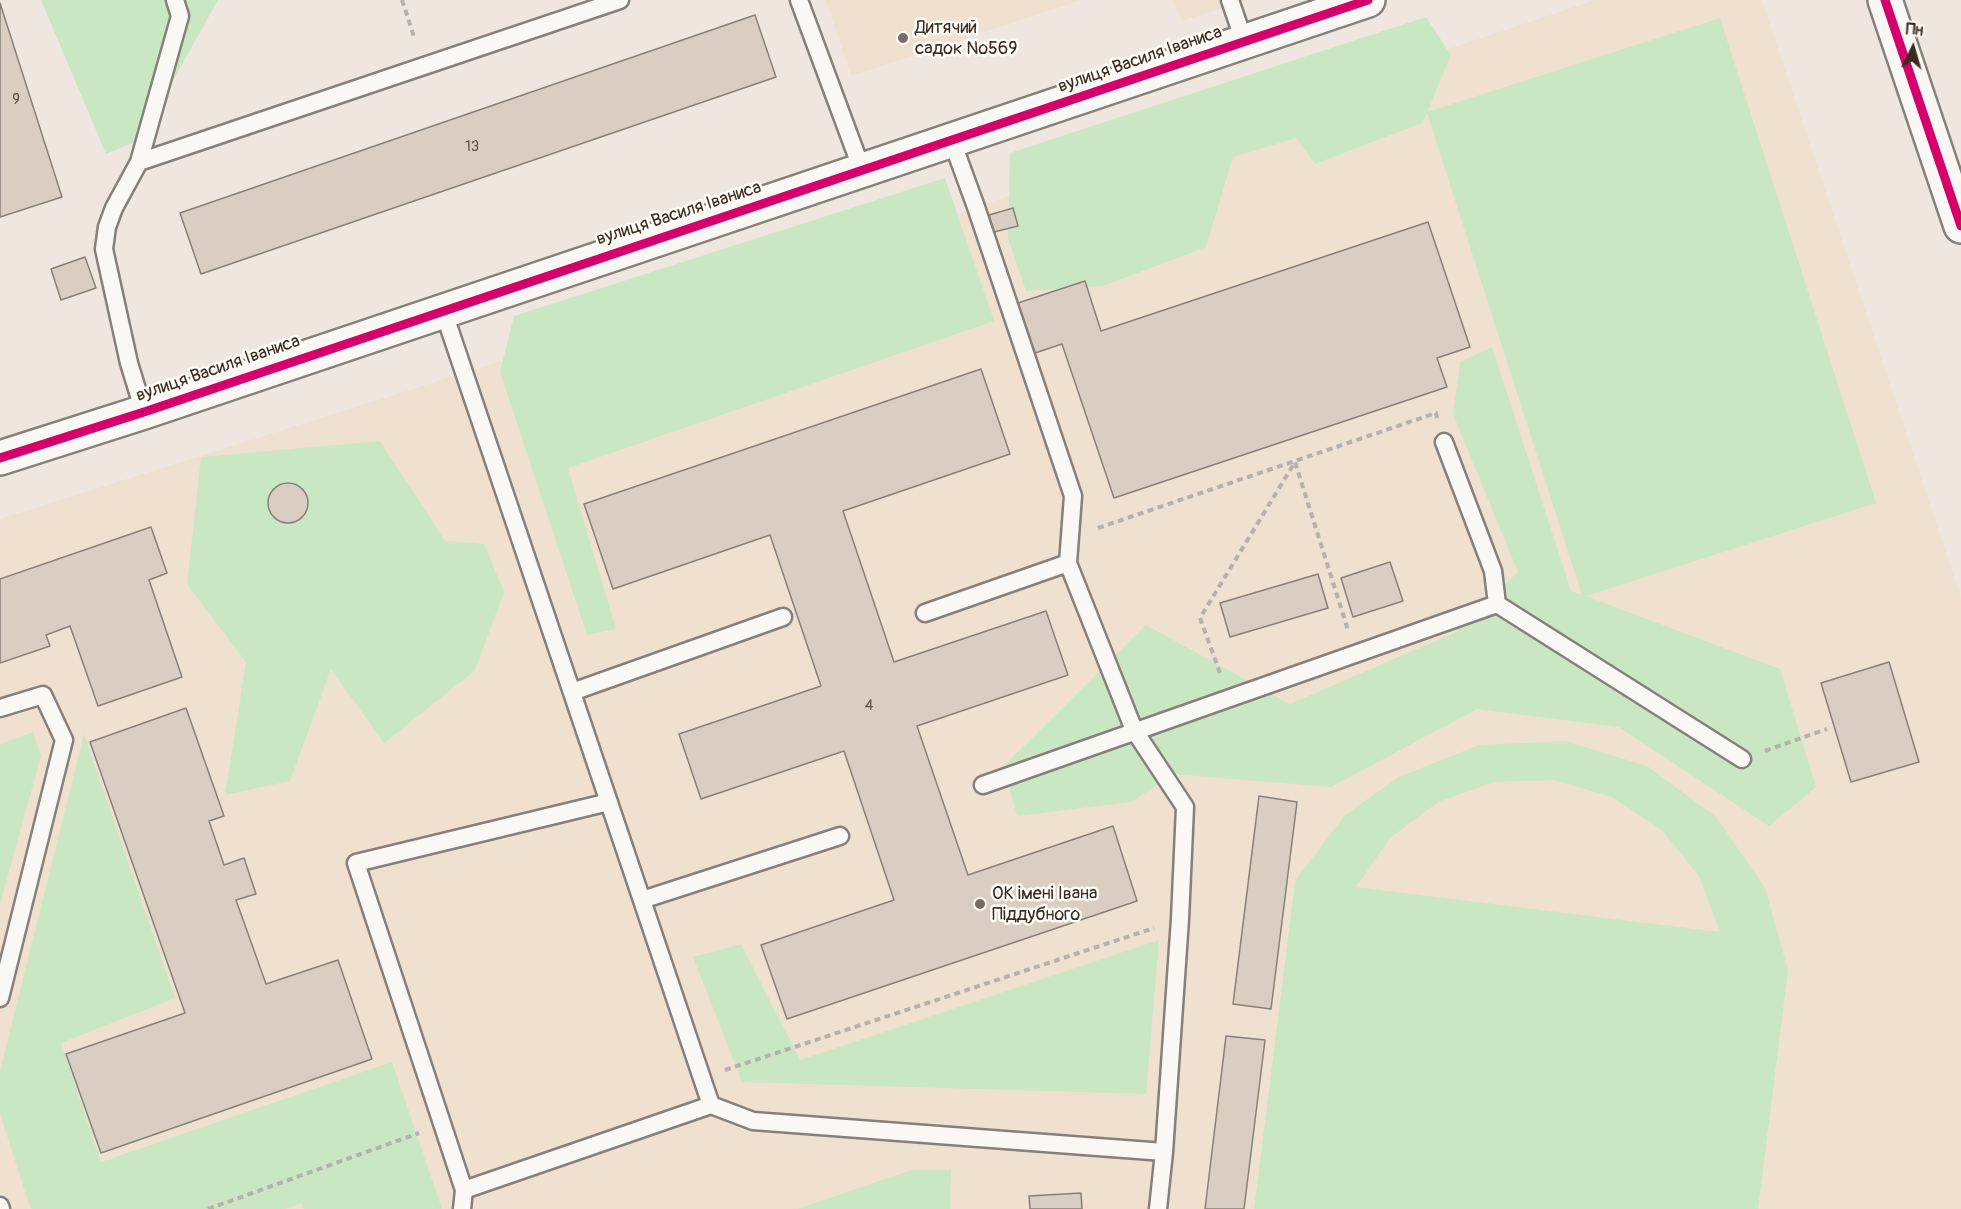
<!DOCTYPE html>
<meta charset="utf-8">
<style>
body{margin:0}
#map{position:relative;width:1961px;height:1209px;overflow:hidden;background:#efe7df;font-family:Pangolin,sans-serif}
canvas{display:block}
.north{position:absolute;left:1883px;top:18px;width:60px;height:60px;-webkit-text-stroke:4px #fdfcf7;paint-order:stroke;rotate:5deg;font-size:16px;font-weight:700;line-height:24px;text-align:center;color:#3b2a1e}
.north::after{content:'';display:block;margin:auto;width:21px;height:27px;background:#3b2a1e;clip-path:polygon(50% 0,100% 100%,50% 72%,0 100%)}
</style>
<div id="map">
<canvas width="1961" height="1209"></canvas>
<div class="north">Пн</div>
</div>
<script>
const c = document.querySelector('canvas').getContext('2d');
c.lineJoin = 'round';
function fill(path, color) { c.fillStyle = color; c.fill(path, 'evenodd'); }
const poly = rows => new Path2D(rows.map(r => 'M' + r).join(''));
function trace(path, color, width, dash) { c.strokeStyle = color; c.lineWidth = width; c.lineCap = dash ? 'butt' : 'round'; c.setLineDash(dash || []); c.stroke(path); }
function label(font, color, halo, rows, align = 'center') {
  c.font = font + ' Pangolin,sans-serif'; c.lineWidth = 5; c.setLineDash([]); c.textBaseline = 'middle'; c.strokeStyle = halo; c.fillStyle = color; for (const [text, x, y, turn = 0] of rows) {
    c.save(); c.translate(x, y); c.rotate((+turn || 0) * Math.PI / 180); c.textAlign = isNaN(turn) ? turn : align; if (halo) c.strokeText(text, 0, 0); c.fillText(text, 0, 0); c.restore();
  }
}
fill(poly([
 [826,0,1082,0,851,76],
 [1172,0,1248,0,1182,21],
 [1595,0,1762,0,1961,598,1961,1209,0,1209,0,519,464,373,976,207]
]), '#efe0d0');
fill(poly([
 [41,0,218,0,140,140,106,154],
 [1426,17,1451,55,1427,112,1720,18,1876,503,1586,596,1780,669,1816,787,1769,826,1619,727,1477,709,1331,787,1174,774,1131,802,1017,816,1004,766,1146,625,1290,704,1454,633,1518,572,1453,414,1460,362,1492,347,1571,591,1582,595,1427,113,1422,123,1315,164,1296,138,1233,157,1206,247,1103,286,1026,291,1008,238,1010,153],
 [945,178,994,321,568,468,616,629,587,635,500,372,514,316],
 [380,441,445,541,484,544,504,592,475,670,384,743,331,669,290,781,225,795,246,662,187,584,201,457],
 [33,732,41,756,0,904,0,744],
 [84,734,175,998,61,1043,101,1162,392,1062,442,1209,304,1209,302,1203,285,1209,32,1209,30,1207,0,1114,0,1071],
 [1565,741,1647,766,1716,817,1765,888,1788,970,1758,1209,1254,1209,1295,881,1345,815,1399,777,1479,745],
 [1554,780,1612,797,1662,830,1699,876,1720,932,1356,887,1390,838,1438,802,1494,782],
 [1159,940,1146,1094,742,1082,693,957,741,944,800,1060],
 [912,1170,951,1170,950,1209,797,1209]
]), '#cae7c4');
const building = poly([
 [0,3,62,197,0,217,0,3],
 [755,15,776,77,201,274,180,213,755,15],
 [1013,208,1018,226,994,232,989,215,1013,208],
 [1428,222,1470,347,1437,358,1447,387,1114,498,1062,344,1035,353,1018,303,1085,281,1101,331,1428,222],
 [85,257,96,288,61,300,51,269,85,257],
 [981,369,1010,454,843,511,894,662,1046,611,1068,675,917,726,968,875,1113,826,1137,901,787,1019,761,945,894,900,844,751,701,799,679,734,821,686,770,535,613,589,584,504,981,369],
 '268 503a20 20 0 1 1 40 0a20 20 0 1 1-40 0Z',
 [151,527,167,573,149,580,182,677,98,706,70,626,46,635,50,646,0,663,0,579,151,527],
 [1390,562,1403,601,1353,617,1341,578,1390,562],
 [1318,574,1328,608,1230,637,1220,603,1318,574],
 [1889,662,1919,762,1851,782,1821,683,1889,662],
 [186,708,224,816,209,821,224,865,244,858,256,894,236,900,266,984,338,960,372,1059,101,1153,66,1054,185,1013,90,742,186,708],
 [1259,796,1297,802,1271,1009,1233,1004,1259,796],
 [1226,1036,1265,1040,1244,1209,1205,1209,1226,1036],
 [1081,1193,1082,1209,1030,1209,1029,1196,1081,1193]
]);
fill(building, '#dacec3');
trace(building, '#87807a', 1.5);
const lane = poly([
 [799,0,862,170],
 [1230,0,1244,41],
 [952,141,976,207,1073,496,1068,563,1134,730,1185,807,1180,919,1164,1152,1158,1209],
 [139,162,620,0],
 [443,310,711,1105,753,1121,1164,1152],
 [144,412,129,363,104,249,107,227,114,208,139,162,180,16,175,0],
 [1444,442,1493,571,1497,604],
 [925,613,1068,563],
 [572,692,783,617],
 [0,708,43,695,64,740,0,998],
 [983,785,1497,604,1742,759],
 [642,900,840,836],
 [464,1190,356,863,609,802],
 [0,1206,1,1209],
 [462,1209,464,1190,711,1105]
]);
const street = poly([
 [0,458,144,412,1368,0]
]);
const secondary = poly([
 [1885,0,1961,226]
]);
trace(lane, '#87807a', 21);
trace(street, '#87807a', 38);
trace(secondary, '#87807a', 38);
trace(poly([
 [402,0,415,40],
 [1098,528,1436,413,1437,418],
 [1220,673,1200,618,1295,462,1348,630],
 [1765,751,1827,729],
 [725,1070,1154,928],
 [208,1209,419,1133]
]), '#b4b1ae', 4, [6, 4.5]);
trace(lane, '#f9f8f5', 16);
trace(street, '#f9f8f5', 33);
trace(secondary, '#f9f8f5', 33);
trace(poly([
 [1885,0,1961,226],
 [0,458,144,412,1368,0]
]), '#d6006c', 9);
for (const [x, y, r, color] of [
 [903,38,6,"#7a6c62"],
 [980,904,6,"#7a6c62"]
]) { const dot = new Path2D(); dot.arc(x, y, r, 0, 2 * Math.PI); c.fillStyle = color; c.fill(dot); trace(dot, '#fdfcf7', 2); }
label('15px', '#635347', null, [
 ["9",16,100],
 ["13",472,147],
 ["4",869,706]
]);
label('18px', '#3b2a1e', '#fdfcf7', [
 ["Дитячий",915,28],
 ["садок №569",915,49],
 ["ОК імені Івана",992,894],
 ["Піддубного",992,915]
], 'left');
label('18px', '#3b2a1e', '#fdfcf7', [
 ["вулиця Василя Іваниса",1140,60,-19],
 ["вулиця Василя Іваниса",679,214,-18],
 ["вулиця Василя Іваниса",218,369,-19]
]);
</script>
